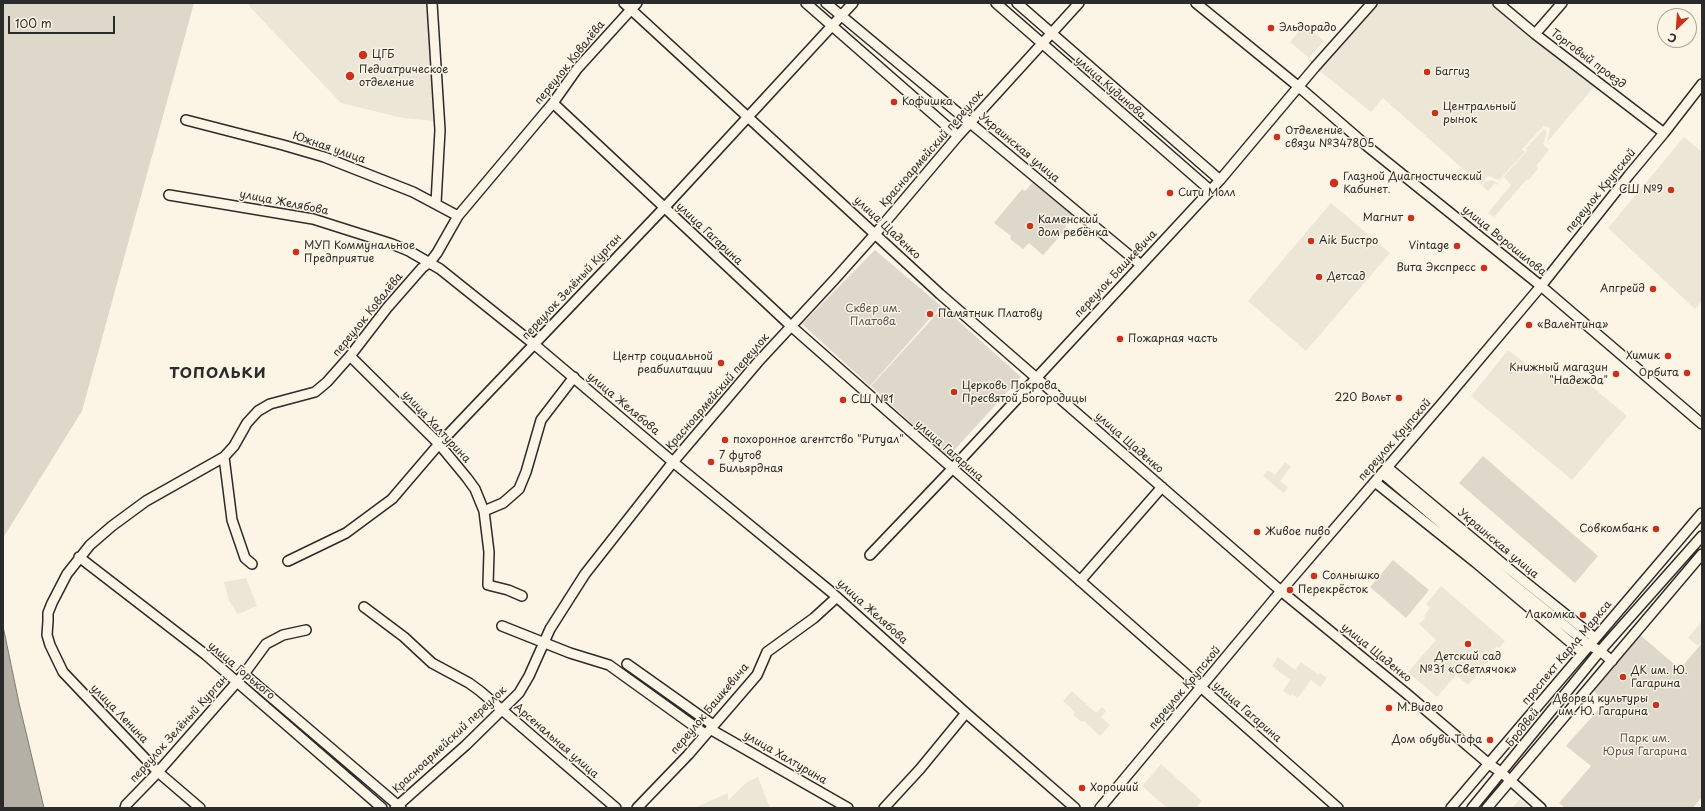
<!DOCTYPE html>
<meta charset="utf-8">
<style>
body{margin:0}
#map{position:relative;width:1705px;height:811px;overflow:hidden;background:#fcf5e5;font-family:"Playpen Sans",sans-serif}
canvas{display:block}
.frame{position:absolute;inset:0;border:4px solid #2b2b2b;pointer-events:none}
.north{position:absolute;left:1657px;top:8px;width:40px;height:40px;box-sizing:border-box;background:#fcf5e5;border:1px solid #a8a49b;border-radius:50%;rotate:205deg;font-size:11px;font-weight:700;line-height:16px;text-align:center;color:#2b2b2b}
.north::after{content:'';display:block;margin:auto;width:14px;height:18px;background:#c8321e;clip-path:polygon(50% 0,100% 100%,50% 72%,0 100%)}
.scale{position:absolute;left:8px;top:16px;width:107px;height:18px;box-sizing:border-box;border:2px solid #2b2b2b;border-top:0;padding-left:5px;font-size:12px;line-height:14px;white-space:nowrap;color:#2b2b2b;-webkit-text-stroke:3px #fcf5e5;paint-order:stroke}
</style>
<div id="map">
<canvas width="1705" height="811"></canvas>
<div class="frame"></div>
<div class="north">С</div>
<div class="scale">100 m</div>
</div>
<script>
const c = document.querySelector('canvas').getContext('2d');
c.lineJoin = 'round';
function fill(path, color) { c.fillStyle = color; c.fill(path, 'evenodd'); }
const poly = rows => new Path2D(rows.map(r => 'M' + r).join(''));
function trace(path, color, width, dash) { c.strokeStyle = color; c.lineWidth = width; c.lineCap = dash ? 'butt' : 'round'; c.setLineDash(dash || []); c.stroke(path); }
function label(font, color, halo, rows, align = 'center') {
  c.font = font + ' "Playpen Sans",sans-serif'; c.lineWidth = 3; c.setLineDash([]); c.textBaseline = 'middle'; c.strokeStyle = halo; c.fillStyle = color; for (const [text, x, y, turn = 0] of rows) {
    c.save(); c.translate(x, y); c.rotate((+turn || 0) * Math.PI / 180); c.textAlign = isNaN(turn) ? turn : align; if (halo) c.strokeText(text, 0, 0); c.fillText(text, 0, 0); c.restore();
  }
}
fill(poly([
 [249,3,428,3,434,121,403,118,341,103,249,6],
 [1372,3,1498,3,1595,86,1547,142,1550,128,1544,126,1522,149,1525,152,1499,180,1488,176,1481,185,1383,98,1371,112,1315,67],
 [1309,28,1324,41,1309,58,1290,42,1300,30],
 [1544,129,1547,132,1543,144,1549,150,1536,166,1538,168,1529,180,1527,179,1494,217,1488,213,1511,185,1504,177,1497,185,1495,183,1488,191,1482,186,1486,181,1491,180,1498,183,1527,151,1526,148],
 [1684,137,1702,152,1702,301,1695,309,1608,228],
 [1331,203,1390,253,1306,351,1248,301],
 [1508,350,1541,375,1545,369,1568,383,1577,374,1627,416,1572,480,1471,396],
 [1285,462,1291,467,1280,481,1288,487,1284,493,1263,476,1268,470,1275,475],
 [246,578,257,606,238,614,229,601,224,582],
 [1441,586,1505,641,1499,648,1496,647,1494,650,1496,652,1468,685,1456,675,1437,697,1408,672,1436,640,1419,624,1425,618,1424,616,1430,608,1426,604],
 [1702,621,1702,641,1698,646,1688,638],
 [1278,657,1295,670,1301,662,1319,675,1320,673,1327,678,1320,687,1311,680,1298,698,1292,694,1290,696,1283,691,1290,680,1272,666],
 [1072,691,1096,713,1102,707,1106,711,1101,717,1110,725,1100,736,1084,721,1082,722,1073,715,1075,712,1063,701],
 [1161,764,1202,801,1196,808,1167,808,1142,786],
 [758,777,770,808,694,808,728,793,728,801,747,782],
 [1520,799,1530,808,1512,808]
]), '#ece6d7');
fill(poly([
 [3,3,194,3,82,411,3,538],
 [1034,181,1075,215,1065,226,1067,228,1043,255,1029,243,1023,249,1010,239,1011,236,994,223,1022,189,1025,191],
 [875,250,941,306,870,386,802,324],
 [943,307,1021,377,948,457,871,386],
 [1483,456,1598,556,1575,583,1459,483],
 [1393,560,1429,590,1406,618,1370,587],
 [1640,635,1680,669,1702,643,1702,797,1693,808,1565,808,1559,803,1591,766,1566,746,1605,702,1592,689]
]), '#ded8ca');
const water = poly([
 [3,626,19,703,44,808,3,808,3,626]
]);
fill(water, '#b4b0a5');
trace(water, '#7d7b74', 1);
const minor = poly([
 [432,3,440,130,436,203],
 [624,3,940,294,1281,591,1407,694,1489,764,1502,773,1541,808],
 [806,3,958,136],
 [826,3,1141,265],
 [996,3,1210,190],
 [1017,3,1220,180],
 [1196,3,1299,87,1367,146,1541,286,1702,424],
 [1498,3,1535,34,1664,133],
 [1535,34,1562,3],
 [553,103,791,326,1338,808],
 [186,120,283,145,324,157,413,192,458,216],
 [169,195,313,219,392,244,409,251,440,269,535,345,673,462,830,591,966,713,1075,808],
 [350,356,439,444,467,478,475,489,484,511,489,552,488,585,508,590,522,596],
 [224,457,232,520,245,558,252,564],
 [1387,467,1514,573,1595,638],
 [1382,473,1508,580,1589,645,1600,651,1612,661],
 [1375,482,1475,562,1582,652],
 [484,511,503,503,519,489,526,472,541,420,574,377],
 [870,555,952,469,1220,180,1315,67,1372,3],
 [79,557,206,655,382,808],
 [288,561,346,533,392,499,439,444,664,208,853,3],
 [1080,581,1162,487],
 [364,607,404,637,432,663,469,683,480,691,616,808],
 [502,626,570,653,609,665,705,734],
 [627,664,713,725],
 [244,674,401,808],
 [710,729,848,808],
 [125,808,126,805,158,772,244,674,266,644,283,635,306,630],
 [200,808,158,772,63,672,50,645,47,635,48,621,48,613,52,603,67,574,90,545,112,526,146,501,224,457,234,446,247,423,258,411,270,404,315,392,327,382,350,356,387,308,422,268,430,262,437,253,458,216,553,103,577,69,637,3],
 [395,808,466,745,519,693,529,676,550,629,585,574,673,462,758,362,835,279,876,233,958,136,1079,3],
 [637,808,688,755,757,675,767,652,814,618,837,597],
 [884,808,920,769,966,713],
 [1100,808,1281,591,1445,400,1541,286,1629,175,1664,133,1702,84],
 [1451,808,1702,513],
 [1472,808,1600,651,1702,536],
 [1487,808,1702,554]
]);
trace(minor, '#2b2b2b', 12);
trace(minor, '#fcf5e5', 9);
for (const [x, y, r, color] of [
 [1271,28,4,"#c8321e"],
 [363,55,5,"#c8321e"],
 [1427,72,4,"#c8321e"],
 [350,76,5,"#c8321e"],
 [894,102,4,"#c8321e"],
 [1435,113,4,"#c8321e"],
 [1277,137,4,"#c8321e"],
 [1334,183,5,"#c8321e"],
 [1671,190,4,"#c8321e"],
 [1170,193,4,"#c8321e"],
 [1411,218,4,"#c8321e"],
 [1030,226,4,"#c8321e"],
 [1311,241,4,"#c8321e"],
 [1457,246,4,"#c8321e"],
 [296,252,4,"#c8321e"],
 [1484,268,4,"#c8321e"],
 [1319,277,4,"#c8321e"],
 [1653,289,4,"#c8321e"],
 [930,314,4,"#c8321e"],
 [1529,325,4,"#c8321e"],
 [1120,339,4,"#c8321e"],
 [1668,356,4,"#c8321e"],
 [721,363,4,"#c8321e"],
 [1687,373,4,"#c8321e"],
 [1616,374,4,"#c8321e"],
 [954,392,4,"#c8321e"],
 [1399,398,4,"#c8321e"],
 [843,400,4,"#c8321e"],
 [725,440,4,"#c8321e"],
 [711,462,4,"#c8321e"],
 [1656,529,4,"#c8321e"],
 [1257,532,4,"#c8321e"],
 [1314,576,4,"#c8321e"],
 [1290,590,4,"#c8321e"],
 [1583,615,4,"#c8321e"],
 [1468,644,4,"#c8321e"],
 [1623,677,4,"#c8321e"],
 [1656,705,4,"#c8321e"],
 [1389,708,4,"#c8321e"],
 [1490,740,4,"#c8321e"],
 [1082,788,4,"#c8321e"]
]) { const dot = new Path2D(); dot.arc(x, y, r, 0, 2 * Math.PI); c.fillStyle = color; c.fill(dot); trace(dot, '#fcf5e5', 1.5); }
label('11px', '#2b2b2b', '#fcf5e5', [
 ["Эльдорадо",1279,28],
 ["ЦГБ",372,55],
 ["Педиатрическое",359,70],
 ["отделение",359,83],
 ["Баггиз",1435,72],
 ["Кофишка",902,102],
 ["Центральный",1443,107],
 ["рынок",1443,120],
 ["Отделение",1285,131],
 ["связи №347805",1285,144],
 ["Глазной Диагностический",1343,177],
 ["Кабинет.",1343,190],
 ["СШ №9",1663,190,"right"],
 ["Сити Молл",1178,193],
 ["Магнит",1403,218,"right"],
 ["Каменский",1038,220],
 ["дом ребёнка",1038,233],
 ["Aik Бистро",1319,241],
 ["МУП Коммунальное",304,246],
 ["Предприятие",304,259],
 ["Vintage",1449,246,"right"],
 ["Вита Экспресс",1476,268,"right"],
 ["Детсад",1327,277],
 ["Апгрейд",1645,289,"right"],
 ["Памятник Платову",938,314],
 ["«Валентина»",1537,325],
 ["Пожарная часть",1128,339],
 ["Химик",1660,356,"right"],
 ["Центр социальной",713,357,"right"],
 ["реабилитации",713,370,"right"],
 ["Книжный магазин",1608,368,"right"],
 ["\"Надежда\"",1608,381,"right"],
 ["Орбита",1679,373,"right"],
 ["Церковь Покрова",962,386],
 ["Пресвятой Богородицы",962,399],
 ["220 Вольт",1391,398,"right"],
 ["СШ №1",851,400],
 ["похоронное агентство \"Ритуал\"",733,440],
 ["7 футов",719,456],
 ["Бильярдная",719,469],
 ["Совкомбанк",1648,529,"right"],
 ["Живое пиво",1265,532],
 ["Солнышко",1322,576],
 ["Перекрёсток",1298,590],
 ["Лакомка",1575,615,"right"],
 ["Детский сад",1468,657,"center"],
 ["№31 «Светлячок»",1468,670,"center"],
 ["ДК им. Ю.",1631,671],
 ["Гагарина",1631,684],
 ["Дворец культуры",1648,699,"right"],
 ["им. Ю. Гагарина",1648,712,"right"],
 ["М.Видео",1397,708],
 ["Дом обуви Тофа",1482,740,"right"],
 ["Хороший",1090,788]
], 'left');
label('11px', '#2b2b2b', '#fcf5e5', [
 ["Торговый проезд",1588,59,37],
 ["переулок Ковалёва",570,63,-51],
 ["улица Кудинова",1110,88,41],
 ["Южная улица",329,148,19],
 ["Украинская улица",1019,148,40],
 ["Красноармейский переулок",932,149,-49],
 ["переулок Крупской",1601,191,-51],
 ["улица Желябова",284,203,11],
 ["улица Щаденко",887,228,43],
 ["улица Гагарина",709,234,43],
 ["улица Ворошилова",1504,241,39],
 ["переулок Башкевича",1116,274,-47],
 ["переулок Зелёный Курган",572,287,-47],
 ["переулок Ковалёва",368,315,-51],
 ["Красноармейский переулок",718,392,-49],
 ["улица Желябова",623,404,40],
 ["улица Халтурина",436,427,47],
 ["переулок Крупской",1395,440,-49],
 ["улица Щаденко",1129,443,41],
 ["улица Гагарина",949,451,41],
 ["Украинская улица",1498,544,40],
 ["улица Желябова",872,612,42],
 ["улица Щаденко",1376,653,39],
 ["проспект Карла Маркса",1567,653,-50],
 ["улица Горького",241,671,40],
 ["переулок Крупской",1185,688,-50],
 ["переулок Башкевича",710,709,-50],
 ["улица Гагарина",1247,712,41],
 ["улица Ленина",119,714,46],
 ["Бродвей",1523,728,-51],
 ["переулок Зелёный Курган",179,729,-48],
 ["Красноармейский переулок",450,740,-43],
 ["Арсенальная улица",556,741,41],
 ["улица Халтурина",785,758,30]
]);
label('11px', '#585653', '#fcf5e5', [
 ["Сквер им.",873,309],
 ["Платова",873,322],
 ["Парк им.",1645,739],
 ["Юрия Гагарина",1645,752]
]);
c.letterSpacing = '1px';
label('bold 15px', '#2b2b2b', '#fcf5e5', [
 ["ТОПОЛЬКИ",218,374]
]);
c.letterSpacing = '0px';
</script>
